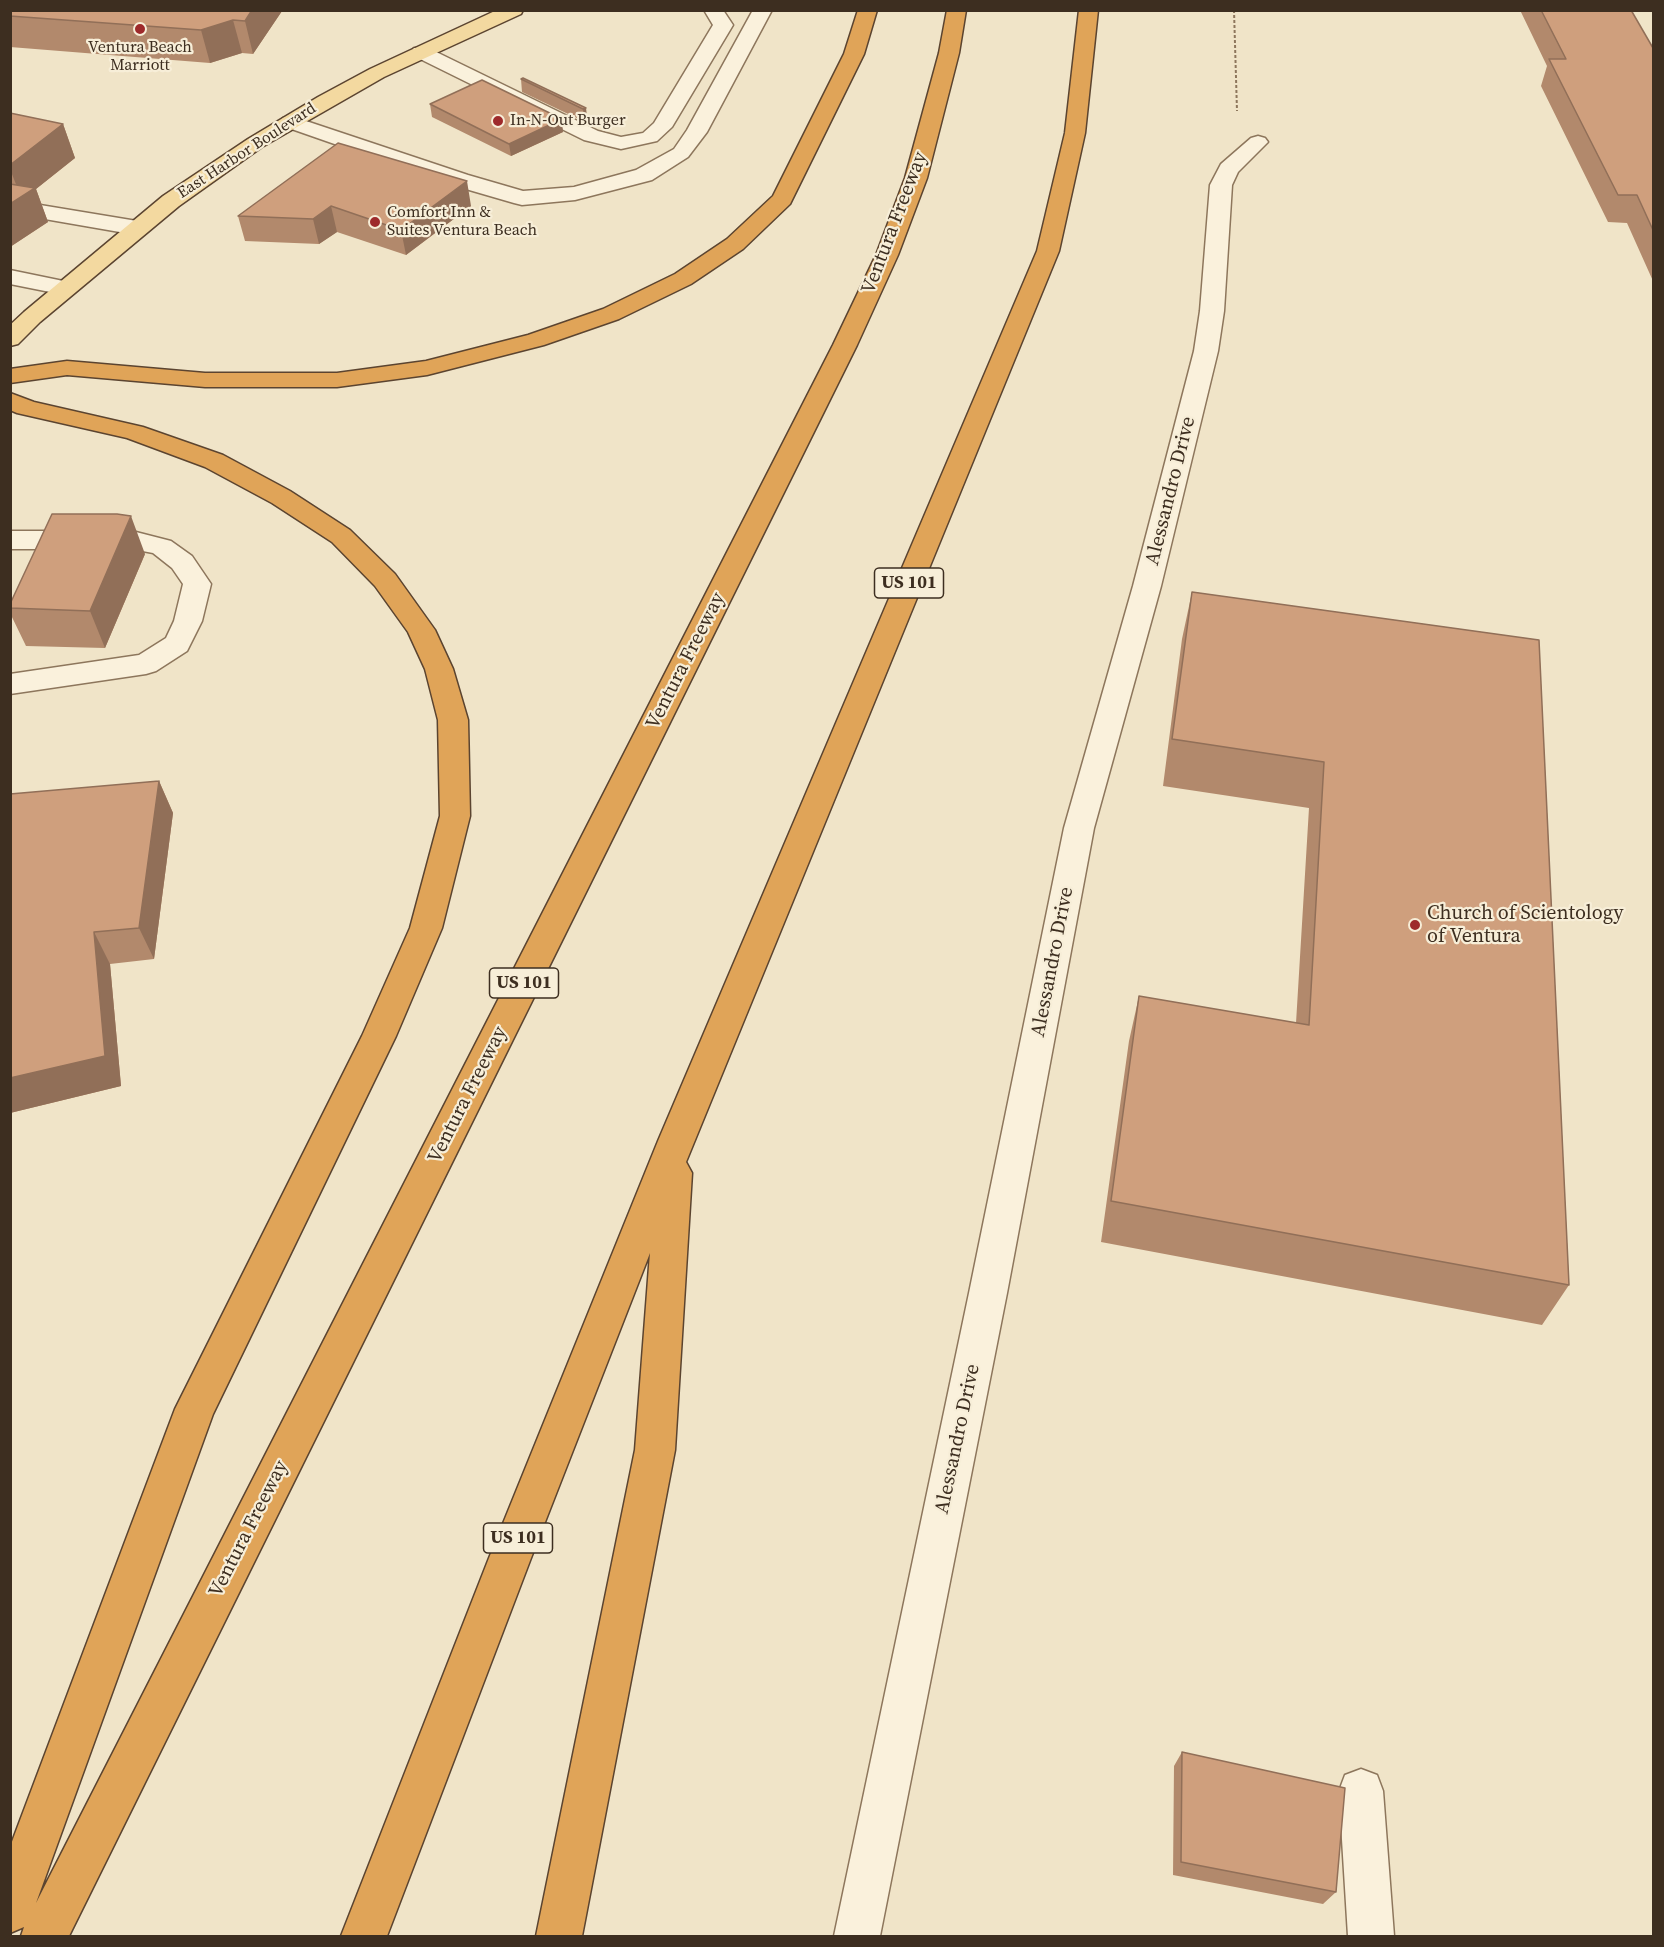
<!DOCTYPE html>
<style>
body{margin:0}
#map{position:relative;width:1664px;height:1947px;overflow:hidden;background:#f0e4c8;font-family:"Source Serif 4",serif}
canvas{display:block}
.frame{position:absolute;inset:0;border:12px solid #3d2e20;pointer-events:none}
</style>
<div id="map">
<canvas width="1664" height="1947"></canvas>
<div class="frame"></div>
</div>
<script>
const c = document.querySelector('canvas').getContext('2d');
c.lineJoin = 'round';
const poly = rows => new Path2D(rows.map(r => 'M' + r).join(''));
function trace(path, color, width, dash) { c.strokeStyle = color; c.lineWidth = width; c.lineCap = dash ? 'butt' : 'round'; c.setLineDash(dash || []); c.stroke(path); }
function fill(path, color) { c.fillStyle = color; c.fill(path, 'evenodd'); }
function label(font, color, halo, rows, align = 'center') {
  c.font = font + ' "Source Serif 4",serif'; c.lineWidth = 4.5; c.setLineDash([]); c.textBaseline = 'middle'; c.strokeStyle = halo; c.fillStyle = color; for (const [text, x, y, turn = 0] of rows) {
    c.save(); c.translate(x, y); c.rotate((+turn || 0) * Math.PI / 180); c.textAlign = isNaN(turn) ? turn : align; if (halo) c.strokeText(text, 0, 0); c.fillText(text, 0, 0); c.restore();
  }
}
const minor = poly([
 [704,10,723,10,733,25,672,127,657,141,621,149,584,140,414,56,411,52,414,48,428,48,598,131,621,137,643,133,654,123,713,25,704,10],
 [753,10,772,10,707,132,688,157,652,180,575,200,522,205,514,203,452,185,283,126,280,122,283,118,290,116,297,118,468,175,523,191,574,187,636,170,674,149,687,130,753,10],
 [1258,136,1265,138,1268,142,1238,172,1232,185,1224,311,1218,351,1161,586,1094,828,1007,1293,880,1936,834,1936,969,1293,1064,828,1133,586,1194,351,1200,311,1210,185,1221,164,1251,138,1258,136],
 [10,200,137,221,145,223,148,228,145,233,137,235,10,213,10,200],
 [10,270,73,283,77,288,73,293,65,295,10,284,10,270],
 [10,531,132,531,171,541,192,556,211,584,202,621,187,651,156,671,146,674,10,694,10,674,139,655,166,638,174,621,183,584,172,568,153,553,132,549,10,549,10,531],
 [1361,1769,1377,1775,1383,1791,1394,1936,1348,1936,1339,1791,1345,1775,1361,1769]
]);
const major = poly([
 [497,10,523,10,521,14,384,77,262,147,179,206,40,322,18,344,10,346,10,325,24,312,163,196,248,139,318,97,370,69,497,10]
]);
const highway = poly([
 [858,10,877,10,864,54,790,204,743,249,691,284,619,319,544,345,427,375,337,387,205,387,67,375,10,383,10,369,67,361,205,373,337,373,426,361,528,335,603,309,675,274,727,239,773,196,844,54,858,10],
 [947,10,966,10,959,53,927,178,898,255,857,345,69,1936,21,1936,24,1927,10,1933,10,1847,175,1409,362,1036,410,928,440,816,438,720,425,669,408,632,375,586,332,542,272,503,205,467,127,438,17,413,10,410,10,393,34,402,143,427,223,455,290,491,350,530,395,574,435,630,453,669,468,720,470,816,442,928,396,1036,213,1414,36,1903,833,345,876,255,905,178,939,53,947,10],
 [1079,10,1098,10,1085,133,1059,251,686,1162,692,1173,675,1450,582,1936,536,1936,635,1450,650,1253,531,1558,387,1936,341,1936,489,1558,658,1141,1037,251,1065,133,1079,10]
]);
trace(minor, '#8d765c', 3);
trace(major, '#5b4430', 3);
trace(highway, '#5b4430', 3);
trace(poly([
 [1234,10,1237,111]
]), '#8d765c', 2, [3, 2]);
fill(minor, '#faf1dc');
fill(major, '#f3d9a0');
fill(highway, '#e0a458');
fill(poly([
 [10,10,282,11,253,54,242,53,210,63,10,47],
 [1520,10,1631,10,1653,48,1653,281,1627,223,1608,222,1541,86,1547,66],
 [521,79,586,108,587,121,585,122,522,92],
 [430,104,563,132,511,156,432,117],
 [10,113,63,124,75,158,36,189,48,222,10,247],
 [338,143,471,206,406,255,337,232,319,244,245,241,238,216],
 [145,554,105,648,26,646,10,613,10,604],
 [1192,592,1539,640,1569,1285,1542,1325,1101,1242,1129,1041,1139,996,1296,1023,1309,808,1163,786,1182,639],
 [159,781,173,813,154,959,110,964,121,1086,10,1113],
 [1182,1752,1336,1892,1323,1904,1173,1875,1174,1766]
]), '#b2896c');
fill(poly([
 [252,10,285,10,282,11,253,54,245,21],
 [233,20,242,53,210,63,201,30],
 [586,108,587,121,585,122,583,109],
 [562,119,563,132,511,156,509,144],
 [63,124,75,158,36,189,48,222,10,247,10,204,21,197,10,169,10,165],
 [467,181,471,206,406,255,401,230],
 [331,206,337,232,319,244,313,219],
 [131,516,145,554,105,648,90,611],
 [159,781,173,813,154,959,139,928],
 [94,932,110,964,121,1086,10,1113,10,1078]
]), '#916f58');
const building = poly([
 [10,10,252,10,245,21,233,20,201,30,10,16,10,10],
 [1541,10,1631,10,1653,48,1653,230,1637,195,1618,195,1549,59,1566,59,1541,10],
 [523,78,586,108,583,109,521,79,523,78],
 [482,80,562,119,509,144,430,104,482,80],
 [10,113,63,124,10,165,10,113],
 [338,143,467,181,401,230,331,206,313,219,238,216,338,143],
 [10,184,35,188,10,204,10,184],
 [52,514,117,514,131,516,90,611,10,608,10,604,52,514],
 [1192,592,1539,640,1569,1285,1111,1201,1139,996,1309,1025,1324,762,1172,739,1192,592],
 [159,781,139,928,94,932,105,1056,10,1078,10,794,159,781],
 [1182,1752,1345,1788,1336,1892,1181,1862,1182,1752]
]);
fill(building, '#cf9f7d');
trace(building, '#916f58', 1.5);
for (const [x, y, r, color] of [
 [140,29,6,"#9e2a2b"],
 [498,121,6,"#9e2a2b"],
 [375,222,6,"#9e2a2b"],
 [1415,925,6,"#9e2a2b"]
]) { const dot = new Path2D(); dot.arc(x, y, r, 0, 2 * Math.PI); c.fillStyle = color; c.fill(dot); trace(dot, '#f7eed8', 2); }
label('16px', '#3d2e20', '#f7eed8', [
 ["Ventura Beach",140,48,"center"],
 ["Marriott",140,66,"center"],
 ["In-N-Out Burger",510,121],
 ["Comfort Inn &",387,213],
 ["Suites Ventura Beach",387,231]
], 'left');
label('16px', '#3d2e20', '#f7eed8', [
 ["East Harbor Boulevard",247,151,-33]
]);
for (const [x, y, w] of [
 [909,583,69],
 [524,983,69],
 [518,1538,69]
]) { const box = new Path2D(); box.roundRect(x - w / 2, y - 15, w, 30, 4.5); c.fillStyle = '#f7eed8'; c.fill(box); trace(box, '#3d2e20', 1.5); }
label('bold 18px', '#3d2e20', null, [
 ["US 101",909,583],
 ["US 101",524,983],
 ["US 101",518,1538]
]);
label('20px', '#3d2e20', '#f7eed8', [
 ["Ventura Freeway",895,223,-69],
 ["Alessandro Drive",1171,491,-76],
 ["Ventura Freeway",686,661,-63],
 ["Alessandro Drive",1053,962,-79],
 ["Ventura Freeway",468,1095,-63],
 ["Alessandro Drive",958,1439,-78],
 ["Ventura Freeway",249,1529,-63]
]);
label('20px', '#3d2e20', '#f7eed8', [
 ["Church of Scientology",1427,914],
 ["of Ventura",1427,937]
], 'left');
</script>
